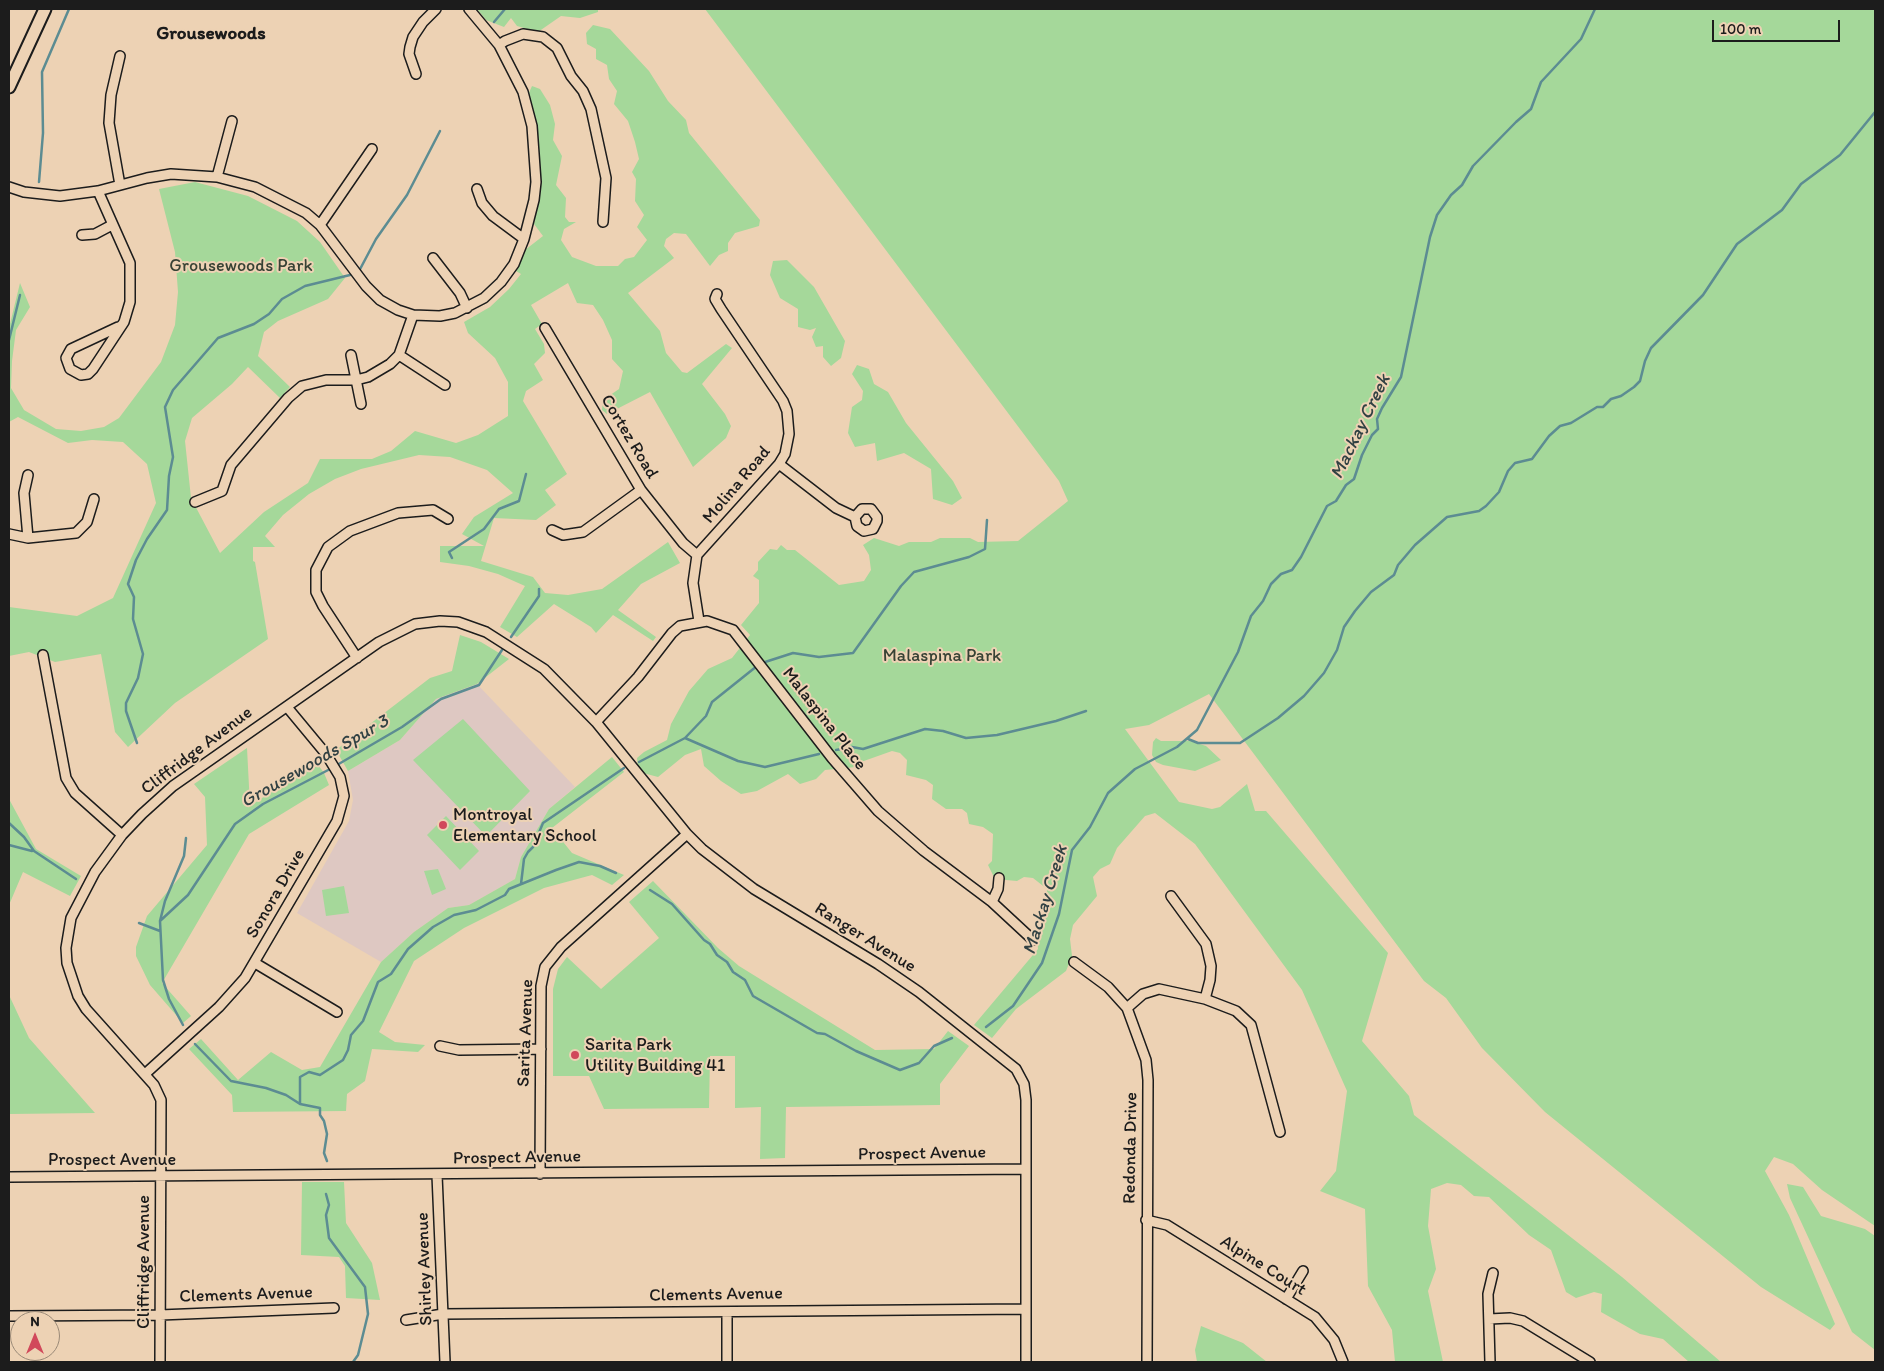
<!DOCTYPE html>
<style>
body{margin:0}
#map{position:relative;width:1884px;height:1371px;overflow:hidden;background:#edd2b4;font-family:Itim,sans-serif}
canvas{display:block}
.frame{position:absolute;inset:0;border:10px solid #1c1c1c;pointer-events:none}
.north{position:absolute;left:10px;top:1311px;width:50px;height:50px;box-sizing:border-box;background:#edd2b4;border:1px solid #998977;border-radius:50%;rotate:0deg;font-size:14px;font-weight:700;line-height:20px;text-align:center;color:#1c1c1c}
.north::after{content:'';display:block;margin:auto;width:18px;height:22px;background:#d1495b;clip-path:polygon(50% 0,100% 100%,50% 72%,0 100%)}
.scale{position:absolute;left:1712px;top:20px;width:128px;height:22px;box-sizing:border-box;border:2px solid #1c1c1c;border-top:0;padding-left:6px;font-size:15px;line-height:18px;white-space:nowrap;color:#1c1c1c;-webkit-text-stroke:4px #edd2b4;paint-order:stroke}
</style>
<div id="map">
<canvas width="1884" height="1371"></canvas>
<div class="frame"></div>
<div class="north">N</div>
<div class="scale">100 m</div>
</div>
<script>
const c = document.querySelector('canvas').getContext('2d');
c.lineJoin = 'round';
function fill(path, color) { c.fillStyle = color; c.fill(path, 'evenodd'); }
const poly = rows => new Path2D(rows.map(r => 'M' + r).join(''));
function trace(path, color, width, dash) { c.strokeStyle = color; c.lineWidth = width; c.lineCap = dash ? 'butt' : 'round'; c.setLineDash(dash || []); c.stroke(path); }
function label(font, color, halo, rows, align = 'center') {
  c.font = font + ' Itim,sans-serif'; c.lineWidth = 4; c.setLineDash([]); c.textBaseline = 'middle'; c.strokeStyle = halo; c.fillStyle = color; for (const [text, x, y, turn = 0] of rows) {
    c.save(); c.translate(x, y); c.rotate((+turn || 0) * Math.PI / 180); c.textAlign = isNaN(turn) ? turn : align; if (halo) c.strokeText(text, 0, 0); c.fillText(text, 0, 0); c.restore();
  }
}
fill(poly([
 [477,684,575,787,549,809,521,857,515,879,469,905,448,908,414,932,381,962,297,913,349,821,353,800,348,771,400,740,436,699]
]), '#dec8c2');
fill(poly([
 [477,9,598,9,598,12,580,18,561,16,538,32,517,26,511,18,504,27,486,20],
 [705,9,1875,9,1875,1226,1822,1190,1793,1164,1774,1157,1765,1171,1789,1215,1835,1324,1830,1330,1761,1287,1545,1112,1482,1048,1446,998,1424,981,1209,694,1149,725,1125,729,1179,802,1212,809,1220,807,1247,784,1255,811,1266,811,1388,953,1362,1041,1409,1096,1414,1115,1622,1277,1721,1362,1689,1362,1663,1339,1640,1334,1601,1312,1602,1294,1594,1292,1576,1298,1566,1292,1551,1250,1529,1235,1489,1197,1474,1196,1461,1185,1447,1183,1431,1189,1428,1226,1436,1269,1428,1291,1443,1362,1395,1362,1392,1330,1368,1286,1365,1209,1320,1191,1336,1171,1347,1091,1302,990,1195,844,1155,813,1145,816,1117,848,1110,864,1100,869,1093,877,1097,896,1073,925,1070,939,1072,956,1066,971,1016,1009,992,1038,974,1025,1038,949,1037,934,1045,920,1047,889,1033,878,1024,877,1017,881,995,879,988,865,992,861,993,834,983,827,969,824,967,813,962,809,946,809,932,799,933,785,926,780,906,775,907,760,900,753,892,751,861,762,856,767,825,770,816,779,800,784,788,774,757,791,741,794,721,781,704,766,701,749,685,755,658,777,643,773,638,768,637,758,644,752,667,740,671,724,689,691,708,669,732,658,750,635,741,625,759,603,759,580,753,576,758,570,758,562,770,549,777,550,781,545,787,550,795,550,839,585,864,581,871,570,869,555,863,545,874,538,899,546,909,542,931,542,940,538,970,538,978,542,1018,541,1068,501,1059,481],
 [593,25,610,29,649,71,668,101,686,120,689,133,760,220,759,226,735,233,728,243,728,251,719,255,710,266,686,234,674,233,666,239,664,246,674,258,628,293,660,331,666,353,682,372,687,373,726,344,732,348,702,384,725,414,731,426,726,438,693,467,650,392,607,414,602,410,603,400,619,389,623,371,612,359,612,340,603,320,593,305,577,303,568,283,531,305,542,324,535,329,544,344,545,353,534,364,543,380,526,391,523,401,567,474,545,490,556,505,536,520,494,518,481,561,533,577,545,593,568,595,602,589,668,542,680,563,641,584,618,610,656,637,653,641,613,615,596,633,591,627,554,604,517,637,500,627,525,586,498,574,469,566,440,562,440,546,484,546,462,534,474,517,513,493,487,470,450,457,419,455,361,469,335,479,309,494,283,515,265,536,275,547,253,547,253,561,255,562,268,639,175,703,128,747,115,732,101,654,55,662,29,652,9,656,9,607,77,616,113,598,156,503,147,464,123,442,92,440,68,443,18,417,9,422,9,328,20,283,30,307,16,330,12,361,11,388,24,410,56,429,81,431,104,427,119,418,161,362,175,325,178,292,175,252,159,189,195,182,248,196,297,221,320,242,345,278,328,299,278,321,264,332,258,356,290,387,280,398,248,367,232,384,192,418,185,441,191,498,220,553,264,512,308,483,320,459,372,459,391,451,415,431,456,443,478,435,508,416,508,382,495,358,468,333,464,322,490,307,509,289,521,274,516,271,525,250,543,236,534,224,540,179,537,131,528,95,532,86,540,89,550,105,555,124,553,140,562,156,556,185,566,198,565,217,569,222,576,222,564,229,561,240,572,257,596,266,618,266,625,259,634,257,647,240,637,227,644,215,635,201,636,179,632,172,639,159,635,142,628,121,614,104,617,91,609,79,607,65,596,59,596,49,587,44,586,33],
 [787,260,814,287,845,341,841,358,831,366,823,357,823,346,816,347,812,337,816,328,810,330,798,327,798,309,780,298,770,275,773,261],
 [857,365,869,369,874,384,888,392,906,423,953,481,962,498,952,505,933,499,931,469,904,453,877,461,875,443,855,447,848,433,852,407,862,400,863,391,852,374],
 [460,635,481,642,509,659,477,684,436,699,400,740,348,771,336,750,430,678,452,671],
 [463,719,530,791,486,836,413,760],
 [1156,738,1161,741,1190,741,1206,746,1221,760,1195,771,1163,765,1156,762,1152,755,1153,742],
 [247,748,250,806,316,762,324,773,329,785,249,834,162,983,191,1016,183,1023,150,985,136,956,136,947,147,916,207,845,205,797,194,784],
 [612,757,624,772,552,828,572,853,624,875,612,885,592,875,544,888,464,928,414,961,379,1032,395,1042,425,1045,418,1052,372,1049,365,1081,347,1094,346,1111,233,1112,232,1095,189,1049,201,1039,238,1080,271,1052,302,1070,320,1067,381,962,414,932,448,908,469,905,515,879,521,857,549,809],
 [9,799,36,849,81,876,70,896,23,872,9,905],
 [446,816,479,851,460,870,427,835],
 [438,869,446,889,432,895,424,871],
 [653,881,718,948,739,966,875,1050,934,1049,948,1031,969,1046,940,1084,940,1105,786,1107,785,1158,760,1159,761,1107,735,1108,735,1056,710,1056,709,1108,604,1109,589,1076,553,1076,553,989,558,969,567,957,601,989,659,938,629,902],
 [344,886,349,913,326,916,322,890],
 [9,995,29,1038,95,1113,9,1114],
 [302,1182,344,1182,346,1223,372,1263,380,1300,346,1298,345,1266,339,1257,301,1255],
 [1787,1184,1803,1187,1821,1216,1865,1229,1875,1236,1875,1350,1852,1332,1790,1198],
 [1201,1326,1243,1343,1267,1362,1197,1362,1195,1350]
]), '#a5d89a');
trace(poly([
 [494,22,505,9],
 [39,182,43,133,42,72,69,9],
 [358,273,376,239,407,195,440,131],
 [9,340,20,295],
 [452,558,449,552,484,529,499,509,519,501,526,474],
 [511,637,539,596,539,589],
 [762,663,793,653,819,657,853,653,901,586,914,572,969,557,985,549,987,520],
 [685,738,738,761,765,767,819,754],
 [1188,739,1198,743,1240,743,1278,718,1304,696,1324,673,1337,650,1344,627,1355,611,1371,592,1394,575,1398,565,1415,545,1447,517,1479,511,1486,506,1499,492,1508,471,1515,463,1532,459,1549,436,1560,426,1571,423,1597,407,1603,407,1611,399,1621,396,1634,387,1640,381,1645,361,1651,348,1703,295,1737,244,1782,210,1801,184,1840,155,1875,112],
 [137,743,126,711,126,703,138,678,143,654,133,619,134,597,128,584,136,560,147,539,167,510,169,476,173,457,165,407,173,390,218,338,254,324,269,314,282,299,305,286,350,275],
 [836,750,852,747,863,749,925,729,943,731,966,738,997,735,1056,721,1086,711],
 [639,762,685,738,706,716,712,702,757,666],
 [337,765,402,727,441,699,479,685,502,650],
 [9,823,24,837,34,851,76,879],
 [9,845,32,851],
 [521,884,524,859,528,852,533,847,543,823,624,768],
 [650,890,672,904,704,940,710,944,717,955,727,962,733,972,745,980,753,996,817,1033,825,1034,856,1051,900,1070,919,1063,934,1046,952,1038],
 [160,921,188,895,235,824,263,804,332,768],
 [139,923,160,931],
 [183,1025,169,999,163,980,160,921,165,901,184,856,186,838],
 [986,1027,1013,1006,1042,963,1059,914,1072,850,1090,827,1108,793,1135,769,1177,747,1197,730,1238,652,1251,616,1263,601,1271,584,1281,574,1292,570,1301,557,1327,506,1336,501,1346,485,1354,479,1362,455,1372,435,1378,429,1377,419,1382,408,1401,377,1430,237,1437,215,1451,195,1462,185,1473,166,1516,122,1531,109,1541,82,1581,39,1595,9],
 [195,1044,231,1081,266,1088,286,1095,300,1104],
 [327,1161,324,1153,327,1134,324,1121,320,1115,320,1108,300,1104,300,1077,309,1072,320,1075,343,1060,348,1050,351,1035,363,1021,378,982,391,974,408,949,433,927,454,915,476,910,505,895,509,889,556,870,579,862,600,866,616,873],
 [326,1194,329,1205,326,1215,329,1238,365,1287,368,1314,358,1355,353,1362]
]), '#5c8c92', 2.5);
const minor = poly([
 [499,45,505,41,523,34,543,37,557,48,571,76,583,91,591,109,606,178,603,222],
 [416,74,409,54,410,47,413,37,423,22,436,9],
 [217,177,232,121],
 [120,185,109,123,111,95,120,56],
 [9,187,24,192,60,196,98,191,147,178,171,174,217,177,255,187,306,213,320,225,366,286,380,300,398,310,413,315,440,316,455,313,484,298,501,282,514,264,524,239,534,200,536,182,532,126,523,92,499,45,469,9],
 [477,189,482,203,493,216,524,239],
 [98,191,130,263,130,302,124,322,93,369,88,374,81,375,70,369,66,358,71,349,118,327],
 [320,225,372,149],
 [82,235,95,234,112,225],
 [433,258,460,293,467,308],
 [545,328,641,490,683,543,697,555],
 [351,355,361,404],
 [399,355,445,385],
 [779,464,836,508,855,517,862,509,871,509,877,517,877,521,873,529,864,531,857,526,855,517],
 [195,502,222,491,231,465,288,398,302,386,326,380,356,380,368,377,390,364,399,355,413,315],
 [552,530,563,535,583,532,641,490],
 [9,534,28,538,76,533,87,522,94,499],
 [28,538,24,493,28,475],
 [699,621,693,583,697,555,779,464,785,454,789,434,787,411,783,401,721,309,715,299,717,294],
 [43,655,66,778,75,793,122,835],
 [357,658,323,606,316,592,316,570,328,547,350,531,398,513,433,510,448,519],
 [596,722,638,677,672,633,680,626,707,621,733,630,832,758,878,811,924,851,992,902,1033,940],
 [1171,896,1206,944,1211,966,1210,980,1205,999],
 [992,902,998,889,999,878],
 [1074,962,1108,987,1127,1008,1146,1060,1148,1080,1147,1362],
 [255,963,337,1012],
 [1127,1008,1143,994,1159,989,1205,999,1236,1011,1251,1025,1280,1132],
 [440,1046,459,1050,541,1049],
 [145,1074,219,1007,245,978,337,821,344,796,340,777,326,754,287,707],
 [540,1174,541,986,545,967,561,947,687,834],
 [437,1175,445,1362],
 [9,1177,1026,1169],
 [1146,1220,1167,1225,1315,1317,1334,1340,1343,1362],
 [1286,1299,1303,1271],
 [727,1312,727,1362],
 [9,1316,160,1315,334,1308],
 [1489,1319,1510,1318,1523,1321,1590,1362],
 [406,1320,443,1314,1026,1309],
 [160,1362,161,1100,154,1085,86,1009,78,996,67,963,66,948,71,918,95,872,122,835,142,814,173,786,379,642,415,624,440,621,458,622,486,632,544,669,596,722,687,834,702,849,754,889,878,964,919,992,1016,1069,1024,1084,1026,1100,1026,1362],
 [1490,1362,1488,1294,1493,1273]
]);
const tertiary = poly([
 [9,87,45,9]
]);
trace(minor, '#1c1c1c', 12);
trace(tertiary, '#1c1c1c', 15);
trace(minor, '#edd2b4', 9);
trace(tertiary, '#edd2b4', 11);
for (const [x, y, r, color] of [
 [443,825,5,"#d1495b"],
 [575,1055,5,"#d1495b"]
]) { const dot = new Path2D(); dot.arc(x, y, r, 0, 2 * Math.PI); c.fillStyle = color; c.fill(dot); trace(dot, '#edd2b4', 2); }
label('18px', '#374235', '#edd2b4', [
 ["Grousewoods Park",241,266],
 ["Malaspina Park",942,656]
]);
label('18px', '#1c1c1c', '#edd2b4', [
 ["Cortez Road",629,437,59],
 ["Molina Road",737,485,-50],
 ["Malaspina Place",824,719,52],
 ["Cliffridge Avenue",197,751,-37],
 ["Sonora Drive",276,894,-60],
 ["Ranger Avenue",865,938,32],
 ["Sarita Avenue",526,1033,-88],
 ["Redonda Drive",1131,1148,-89],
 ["Prospect Avenue",922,1154,-1],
 ["Prospect Avenue",517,1158,-1],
 ["Prospect Avenue",112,1160],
 ["Cliffridge Avenue",144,1262,-90],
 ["Alpine Court",1263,1266,32],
 ["Shirley Avenue",425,1269,-92],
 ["Clements Avenue",246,1295,-2],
 ["Clements Avenue",716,1295,-1]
]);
label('18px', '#1c1c1c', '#edd2b4', [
 ["Montroyal",453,815],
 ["Elementary School",453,836],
 ["Sarita Park",585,1045],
 ["Utility Building 41",585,1066]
], 'left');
label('bold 19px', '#1c1c1c', '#edd2b4', [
 ["Grousewoods",211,34]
]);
label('italic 19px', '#314143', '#edd2b4', [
 ["Mackay Creek",1361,427,-64],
 ["Grousewoods Spur 3",315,762,-30],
 ["Mackay Creek",1046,900,-73]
]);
</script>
